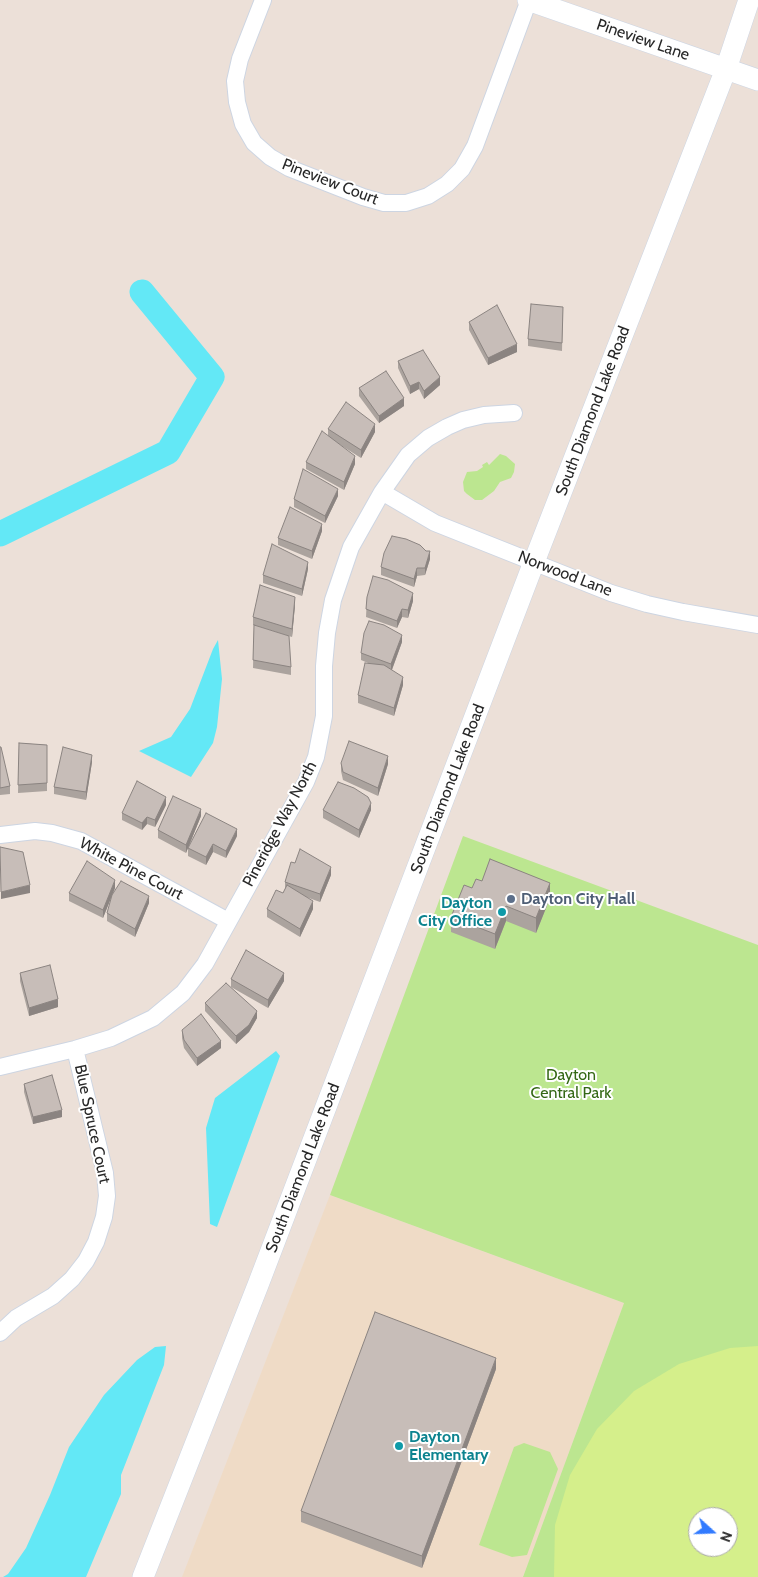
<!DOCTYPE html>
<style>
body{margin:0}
#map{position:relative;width:758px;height:1577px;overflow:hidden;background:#ece0d8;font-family:Cabin,sans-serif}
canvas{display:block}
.north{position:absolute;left:688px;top:1507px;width:50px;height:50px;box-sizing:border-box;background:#fff;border:1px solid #a9a9a9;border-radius:50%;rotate:110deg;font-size:14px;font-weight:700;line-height:20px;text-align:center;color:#282828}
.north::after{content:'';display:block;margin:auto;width:18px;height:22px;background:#327bff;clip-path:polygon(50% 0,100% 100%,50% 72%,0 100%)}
</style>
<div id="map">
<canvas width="758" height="1577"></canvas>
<div class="north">N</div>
</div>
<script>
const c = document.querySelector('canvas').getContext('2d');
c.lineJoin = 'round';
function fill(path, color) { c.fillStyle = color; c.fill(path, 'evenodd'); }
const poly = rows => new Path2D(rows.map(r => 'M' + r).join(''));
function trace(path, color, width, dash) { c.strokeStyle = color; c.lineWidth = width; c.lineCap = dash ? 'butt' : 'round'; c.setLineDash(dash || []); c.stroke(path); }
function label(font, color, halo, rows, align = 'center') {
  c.font = font + ' Cabin,sans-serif'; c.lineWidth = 4; c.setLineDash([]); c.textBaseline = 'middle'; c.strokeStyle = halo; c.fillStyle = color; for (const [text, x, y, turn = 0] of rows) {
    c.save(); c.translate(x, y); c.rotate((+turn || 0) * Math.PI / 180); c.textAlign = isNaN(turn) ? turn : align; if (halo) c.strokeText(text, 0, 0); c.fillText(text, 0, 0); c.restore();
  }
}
fill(poly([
 [330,1195,624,1303,523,1577,182,1577]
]), '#efdbc6');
fill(poly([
 [500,454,506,456,515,464,514,472,511,478,500,482,494,491,482,500,475,500,467,494,464,491,463,482,467,472,477,471,483,467,482,465,487,462,489,465],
 [463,836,758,945,758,1577,523,1577,624,1303,330,1195],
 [698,1517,728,1517,728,1547,698,1547],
 [524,1443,550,1452,558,1469,527,1555,512,1557,479,1545,514,1447]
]), '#bce690');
fill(poly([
 [758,1346,758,1577,554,1577,555,1525,570,1475,597,1429,634,1391,679,1364,730,1348],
 [698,1517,728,1517,728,1547,698,1547]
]), '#d5ef8b');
fill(poly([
 [218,640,222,679,217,727,213,743,191,777,139,751,171,737,190,709,213,649],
 [276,1051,280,1056,217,1227,210,1224,206,1128,215,1098],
 [166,1346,164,1365,121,1475,121,1494,86,1577,3,1577,8,1574,26,1548,50,1495,69,1447,104,1395,137,1360,155,1347]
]), '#63e8f6');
trace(poly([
 [0,534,168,452,212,377,142,292]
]), '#63e8f6', 25);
const minor = poly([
 [263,0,240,59,235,81,237,102,243,124,254,143,270,157,289,168,363,197,384,203,406,203,428,196,447,184,462,169,475,146,529,0],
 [382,492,435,523,611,593,647,604,683,612,758,625],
 [0,835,35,831,52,833,81,841,228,921],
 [0,1067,75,1049,111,1038,153,1018,183,993,205,964,306,782,316,757,324,716,324,666,327,633,333,600,351,547,382,492,408,455,428,438,447,427,463,420,484,415,514,413],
 [0,1333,16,1318,53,1296,72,1279,86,1261,96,1242,104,1217,107,1196,105,1173,75,1049]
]);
const tertiary = poly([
 [528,0,758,80],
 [143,1577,258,1285,534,562,726,69,749,0]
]);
trace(minor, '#cdd5e2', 18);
trace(tertiary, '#cdd5e2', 22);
trace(minor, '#fff', 16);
trace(tertiary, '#fff', 21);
fill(poly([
 [563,307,562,351,528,346,528,339],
 [469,322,517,352,488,365,469,330],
 [398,361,440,385,424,399,419,389,410,394,398,368],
 [359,388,404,406,379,423,359,396],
 [328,429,375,432,361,458,334,441,355,464,344,490,306,469,306,462,328,436],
 [338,496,325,523,294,507,294,499],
 [322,531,312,559,278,545,278,538],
 [430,559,425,575,417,576,414,587,381,575,381,567],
 [308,569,302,596,263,583,263,575],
 [367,597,413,601,408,618,402,617,397,628,366,617],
 [295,605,292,637,260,627,291,667,291,675,253,668,254,625,253,625,253,617],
 [402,642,392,670,403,685,394,716,358,703,358,695,368,663,361,660,361,653],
 [19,743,47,745,47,791,18,793],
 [0,747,10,786,10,794,0,795],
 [92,762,86,800,54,794,54,787],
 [341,763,388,764,378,796,343,780,341,771],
 [166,805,155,827,147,824,142,830,122,820,122,813],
 [323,810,371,810,359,838,323,818],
 [201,816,186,853,158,838,158,830],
 [237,836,226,858,213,852,206,865,188,856,188,848],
 [331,875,320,902,306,897,313,909,300,937,267,917,267,909,283,893,285,889,285,882],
 [482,881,550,898,536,933,506,921,495,949,451,932,451,917,472,888],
 [115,888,103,918,69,901,69,893],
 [149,903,135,937,107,921,107,913],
 [20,973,58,1007,29,1016,20,981],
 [231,979,284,981,268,1008,231,987],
 [205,1003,257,1018,249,1032,236,1044,205,1011],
 [182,1030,221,1048,197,1066,184,1048,182,1038],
 [24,1084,62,1117,33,1124,24,1092],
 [496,1369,422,1568,301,1522,301,1511]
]), '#aba39e');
fill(poly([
 [517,344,517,352,488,365,488,358],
 [440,377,440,385,424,399,424,391],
 [419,382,419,389,410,394,410,386],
 [404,398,404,406,379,423,379,416],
 [375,424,375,432,361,458,361,450],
 [355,456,355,464,344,490,344,482],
 [338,489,338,496,325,523,325,516],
 [322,524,322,531,312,559,312,551],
 [430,551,430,559,425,575,425,568],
 [308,562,308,569,302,596,302,589],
 [417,568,417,576,414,587,414,579],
 [413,593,413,601,408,618,408,610],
 [295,597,295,605,292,637,292,629],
 [402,609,402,617,397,628,397,621],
 [402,635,402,642,391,672,391,664],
 [403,677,403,685,394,716,394,708],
 [92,755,92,762,86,800,86,792],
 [388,756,388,764,378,796,378,788],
 [166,797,166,805,155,827,155,820],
 [371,803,371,810,359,838,359,830],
 [201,809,201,816,186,853,186,845],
 [147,817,147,824,142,830,142,823],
 [237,829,237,836,226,858,226,851],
 [213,844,213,852,206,865,206,857],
 [331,867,331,875,320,902,320,894],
 [115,880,115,888,103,918,103,910],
 [550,883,550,898,536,933,536,918],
 [30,885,30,893,1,899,1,892],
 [149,896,149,903,135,937,135,929],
 [313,901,313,909,300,937,300,929],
 [506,906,506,921,495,949,495,934],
 [284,973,284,981,268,1008,268,1000],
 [58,999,58,1007,29,1016,29,1008],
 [257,1011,257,1018,249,1032,236,1044,236,1036],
 [221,1041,221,1048,197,1066,197,1058],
 [62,1110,62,1117,33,1124,33,1117],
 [496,1358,496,1369,422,1568,422,1556]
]), '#8b8481');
const building = poly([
 [531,304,563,307,562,343,528,339,531,304],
 [497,305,517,344,488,358,469,322,497,305],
 [423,350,440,377,424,391,419,382,410,386,398,361,423,350],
 [386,371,404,398,379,416,359,388,386,371],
 [346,402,375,424,361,450,328,429,346,402],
 [322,431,355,456,344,482,306,462,322,431],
 [303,469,338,489,325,516,294,499,303,469],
 [290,507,322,524,312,551,278,538,290,507],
 [392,536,406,539,420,545,426,551,430,551,425,568,417,568,414,579,381,567,384,553,392,536],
 [272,544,308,562,302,589,263,575,272,544],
 [373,576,388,580,413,593,408,610,402,609,397,621,366,609,367,597,373,576],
 [260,585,295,597,292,629,253,617,260,585],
 [369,621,384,625,402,635,391,664,361,653,364,633,369,621],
 [254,625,289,636,291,667,253,660,254,625],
 [365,663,384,665,403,677,394,708,358,695,365,663],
 [349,741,388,756,378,788,343,772,341,763,349,741],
 [19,743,47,745,47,783,18,785,19,743],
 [0,747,1,747,10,786,0,788,0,747],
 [63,747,92,755,86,792,54,787,63,747],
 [137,781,166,797,155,820,147,817,142,823,122,813,137,781],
 [338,782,354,788,368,797,371,803,359,830,323,810,338,782],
 [173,796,201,809,186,845,158,830,173,796],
 [206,813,237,829,226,851,213,844,206,857,188,848,206,813],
 [0,847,23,852,30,885,1,892,0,847],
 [300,849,331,867,320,894,285,882,291,862,295,863,300,849],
 [490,859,550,883,536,918,506,906,495,934,451,917,464,885,472,888,476,879,482,881,490,859],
 [87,861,115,880,103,910,69,893,87,861],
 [121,881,149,896,135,929,107,913,112,895,121,881],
 [287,885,313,901,300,929,267,909,276,890,283,893,287,885],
 [246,950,284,973,268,1000,231,979,246,950],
 [50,965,58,999,29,1008,20,973,50,965],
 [226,983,257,1011,249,1025,236,1036,205,1003,226,983],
 [201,1014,221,1041,197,1058,184,1040,182,1030,201,1014],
 [52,1075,62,1110,33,1117,24,1084,52,1075],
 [375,1312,496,1358,422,1556,301,1511,375,1312]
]);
fill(building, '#c7bdb8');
trace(building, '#8b8481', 1);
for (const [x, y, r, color] of [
 [511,899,5,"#5c6f8a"],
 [502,912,5,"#0f9aa8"],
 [399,1446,5,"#0f9aa8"]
]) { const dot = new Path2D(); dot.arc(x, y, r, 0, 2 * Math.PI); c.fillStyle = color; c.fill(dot); trace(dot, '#fff', 2); }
label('16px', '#282828', '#fff', [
 ["Pineview Lane",643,40,19],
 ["Pineview Court",330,182,21],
 ["South Diamond Lake Road",593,411,-69],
 ["Norwood Lane",565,574,21],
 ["South Diamond Lake Road",448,789,-69],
 ["Pineridge Way North",280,824,-62],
 ["White Pine Court",131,869,28],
 ["Blue Spruce Court",92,1124,78],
 ["South Diamond Lake Road",303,1168,-69]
]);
label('bold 16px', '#4e5e75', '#fff', [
 ["Dayton City Hall",521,899]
], 'left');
label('bold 16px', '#0d838f', '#fff', [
 ["Dayton",492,903],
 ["City Office",492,921],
 ["Dayton",409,1437,"left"],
 ["Elementary",409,1455,"left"]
], 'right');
label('16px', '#346815', '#fff', [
 ["Dayton",571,1075],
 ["Central Park",571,1093]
]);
</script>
